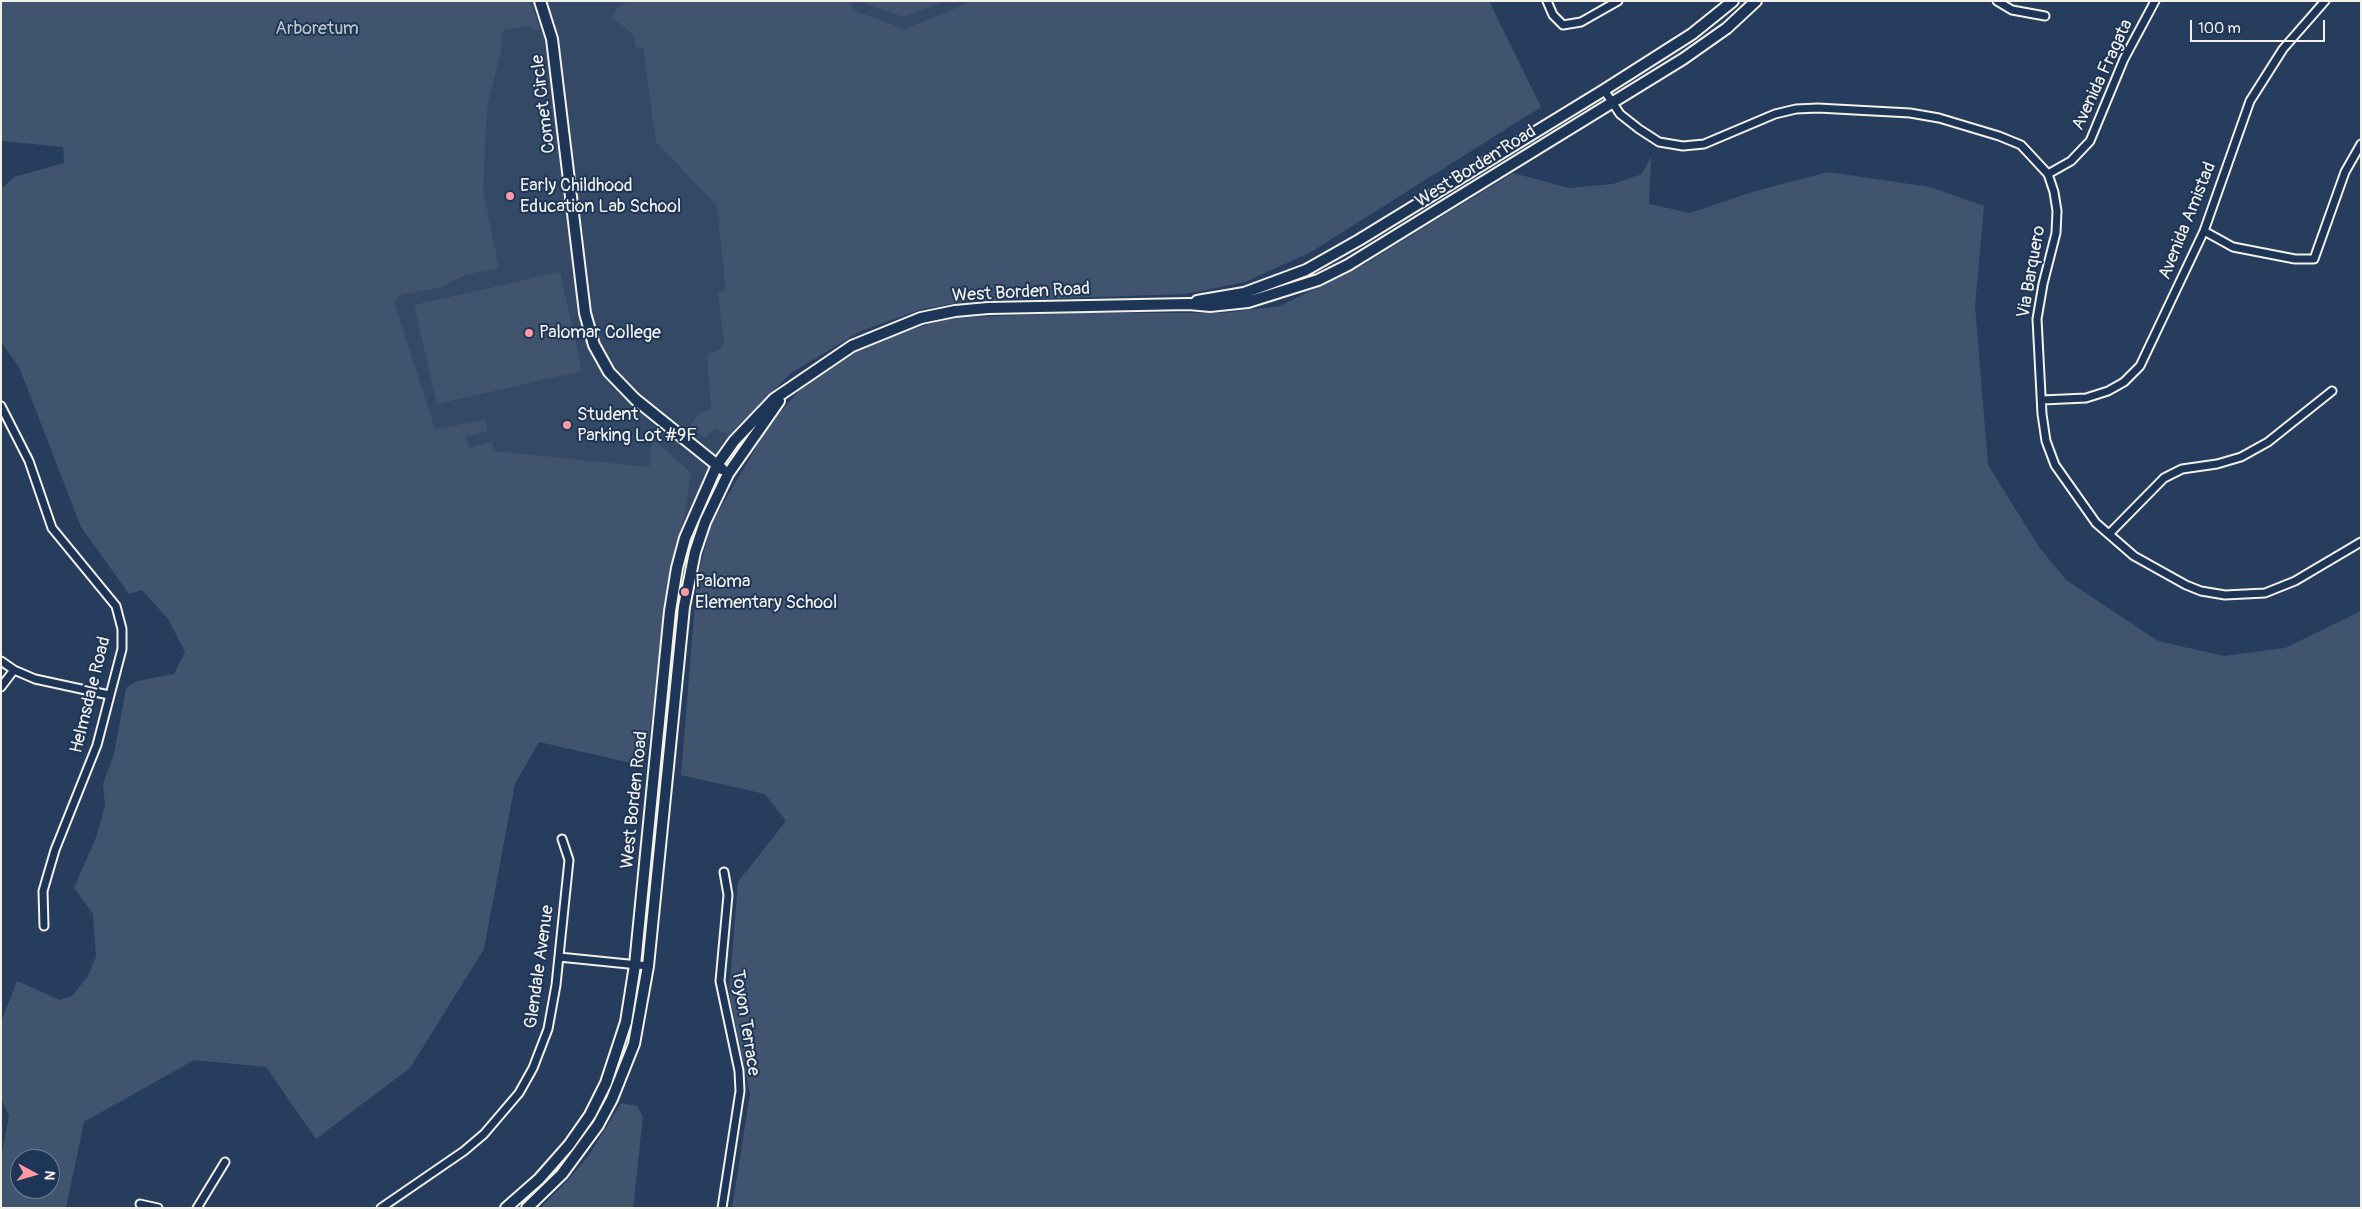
<!DOCTYPE html>
<style>
body{margin:0}
#map{position:relative;width:2362px;height:1209px;overflow:hidden;background:#263d5d;font-family:Pangolin,sans-serif}
canvas{display:block}
.frame{position:absolute;inset:0;border:2px solid #f4f1e8;pointer-events:none}
.north{position:absolute;left:10px;top:1149px;width:50px;height:50px;box-sizing:border-box;background:#1d3557;border:1px solid #738091;border-radius:50%;rotate:96deg;font-size:14px;font-weight:700;line-height:20px;text-align:center;color:#f4f1e8}
.north::after{content:'';display:block;margin:auto;width:18px;height:22px;background:#ff9aa2;clip-path:polygon(50% 0,100% 100%,50% 72%,0 100%)}
.scale{position:absolute;left:2190px;top:20px;width:135px;height:22px;box-sizing:border-box;border:2px solid #f4f1e8;border-top:0;padding-left:6px;font-size:15px;line-height:18px;white-space:nowrap;color:#f4f1e8;-webkit-text-stroke:4px #1d3557;paint-order:stroke}
</style>
<div id="map">
<canvas width="2362" height="1209"></canvas>
<div class="frame"></div>
<div class="north">N</div>
<div class="scale">100 m</div>
</div>
<script>
const c = document.querySelector('canvas').getContext('2d');
c.lineJoin = 'round';
function fill(path, color) { c.fillStyle = color; c.fill(path, 'evenodd'); }
const poly = rows => new Path2D(rows.map(r => 'M' + r).join(''));
function trace(path, color, width, dash) { c.strokeStyle = color; c.lineWidth = width; c.lineCap = dash ? 'butt' : 'round'; c.setLineDash(dash || []); c.stroke(path); }
function label(font, color, halo, rows, align = 'center') {
  c.font = font + ' Pangolin,sans-serif'; c.lineWidth = 4; c.setLineDash([]); c.textBaseline = 'middle'; c.strokeStyle = halo; c.fillStyle = color; for (const [text, x, y, turn = 0] of rows) {
    c.save(); c.translate(x, y); c.rotate((+turn || 0) * Math.PI / 180); c.textAlign = isNaN(turn) ? turn : align; if (halo) c.strokeText(text, 0, 0); c.fillText(text, 0, 0); c.restore();
  }
}
fill(poly([
 [1,1,1280,1,798,118,757,423,718,479,697,524,269,465]
]), '#334966');
fill(poly([
 [1,1,530,1,540,31,528,26,503,30,501,51,487,107,483,189,499,268,465,275,441,287,401,295,394,302,435,429,485,420,488,431,466,436,470,448,492,442,494,451,649,467,652,438,691,473,644,766,539,742,515,784,484,949,410,1068,316,1139,266,1067,194,1060,84,1122,66,1208,1,1208,1,1158,9,1115,1,1099,1,1022,17,981,60,1000,72,996,88,976,96,956,93,914,74,888,97,835,105,805,103,784,114,754,126,688,137,681,174,674,185,652,168,619,142,590,129,594,81,527,19,367,1,342,1,189,14,177,64,163,63,147,1,141],
 [20,1159,50,1159,50,1189,20,1189],
 [626,1,851,1,852,10,905,29,973,1,1489,1,1541,107,1311,252,1245,282,1186,294,968,301,922,309,861,331,791,373,729,435,715,428,705,438,690,426,699,413,711,410,707,354,719,350,724,342,718,293,726,291,717,206,656,142,643,48,636,47,633,34,611,18,616,10],
 [857,1,946,1,903,17],
 [1651,157,1649,204,1690,213,1752,192,1828,172,1930,187,1984,206,1975,306,1988,465,2039,547,2066,580,2158,641,2224,656,2285,648,2361,611,2361,1208,732,1208,750,1094,729,993,738,882,786,821,765,794,681,775,697,579,711,524,771,422,802,388,847,355,904,332,949,318,1080,313,1223,313,1280,306,1363,265,1513,173,1569,188,1613,184,1642,174],
 [560,272,582,371,437,404,414,305],
 [621,1103,637,1106,643,1117,633,1208,540,1208,568,1180,589,1155]
]), '#40546f');
const street = poly([
 [1547,1,1553,15,1563,25,1581,22,1618,1],
 [1997,1,2012,10,2045,16],
 [1604,90,1620,114,1639,129,1659,142,1683,146,1704,144,1775,114,1796,109,1818,108,1910,113,1939,118,1999,136,2021,145,2048,174,2054,192,2057,211,2056,233,2043,284,2037,319,2042,414,2046,441,2055,465,2096,523,2134,556,2186,585,2201,591,2225,595,2265,593,2295,581,2361,542],
 [2048,174,2071,161,2090,141,2124,59,2155,1],
 [2204,231,2233,247,2295,259,2314,259,2345,172,2361,144],
 [2042,400,2086,398,2108,391,2124,382,2140,366,2204,231,2250,101,2283,49,2325,1],
 [1,406,29,461,52,528,116,606,122,629,122,649,97,745,55,850,43,891,44,926],
 [2109,534,2164,478,2182,469,2217,464,2241,457,2268,442,2332,391],
 [1,661,14,670,35,679,109,695],
 [1,687,14,670],
 [559,957,648,966],
 [140,1204,158,1208],
 [197,1208,225,1162],
 [381,1208,464,1151,484,1134,519,1093,533,1068,548,1029,556,985,569,860,562,839],
 [722,1208,740,1091,739,1071,720,981,728,895,724,872]
]);
const secondary = poly([
 [540,1,552,39,585,313,594,345,609,372,635,399,722,469],
 [1197,301,1244,293,1306,270,1359,240,1604,90,1692,34,1733,1],
 [506,1208,539,1179,569,1145,590,1115,606,1083,626,1022,635,965,670,611,677,568,685,538,717,465,734,441,774,399,852,346,921,318,955,311,988,308,1189,304,1210,306,1248,302,1318,280,1348,265,1683,59,1727,28,1756,1],
 [527,1208,562,1174,598,1125,612,1099,634,1044,648,966,684,607,695,552,705,522,728,474,779,401]
]);
trace(street, '#f4f1e8', 11);
trace(secondary, '#f4f1e8', 14);
trace(street, '#1d3557', 7);
trace(secondary, '#1d3557', 10);
for (const [x, y, r, color] of [
 [510,196,5,"#ff9aa2"],
 [529,333,5,"#ff9aa2"],
 [567,425,5,"#ff9aa2"],
 [685,592,5,"#ff9aa2"]
]) { const dot = new Path2D(); dot.arc(x, y, r, 0, 2 * Math.PI); c.fillStyle = color; c.fill(dot); trace(dot, '#1d3557', 2); }
label('18px', '#bec2c4', '#1d3557', [
 ["Arboretum",317,29]
]);
label('18px', '#f4f1e8', '#1d3557', [
 ["Avenida Fragata",2103,75,-65],
 ["Comet Circle",544,104,-97],
 ["West Borden Road",1476,167,-32],
 ["Avenida Amistad",2188,221,-68],
 ["Via Barquero",2032,272,-80],
 ["West Borden Road",1021,293,-3],
 ["Helmsdale Road",91,695,-76],
 ["West Borden Road",635,800,-84],
 ["Glendale Avenue",540,967,-82],
 ["Toyon Terrace",745,1023,81]
]);
label('18px', '#f4f1e8', '#1d3557', [
 ["Early Childhood",520,186],
 ["Education Lab School",520,207],
 ["Palomar College",539,333],
 ["Student",577,415],
 ["Parking Lot #9F",577,436],
 ["Paloma",695,582],
 ["Elementary School",695,603]
], 'left');
</script>
